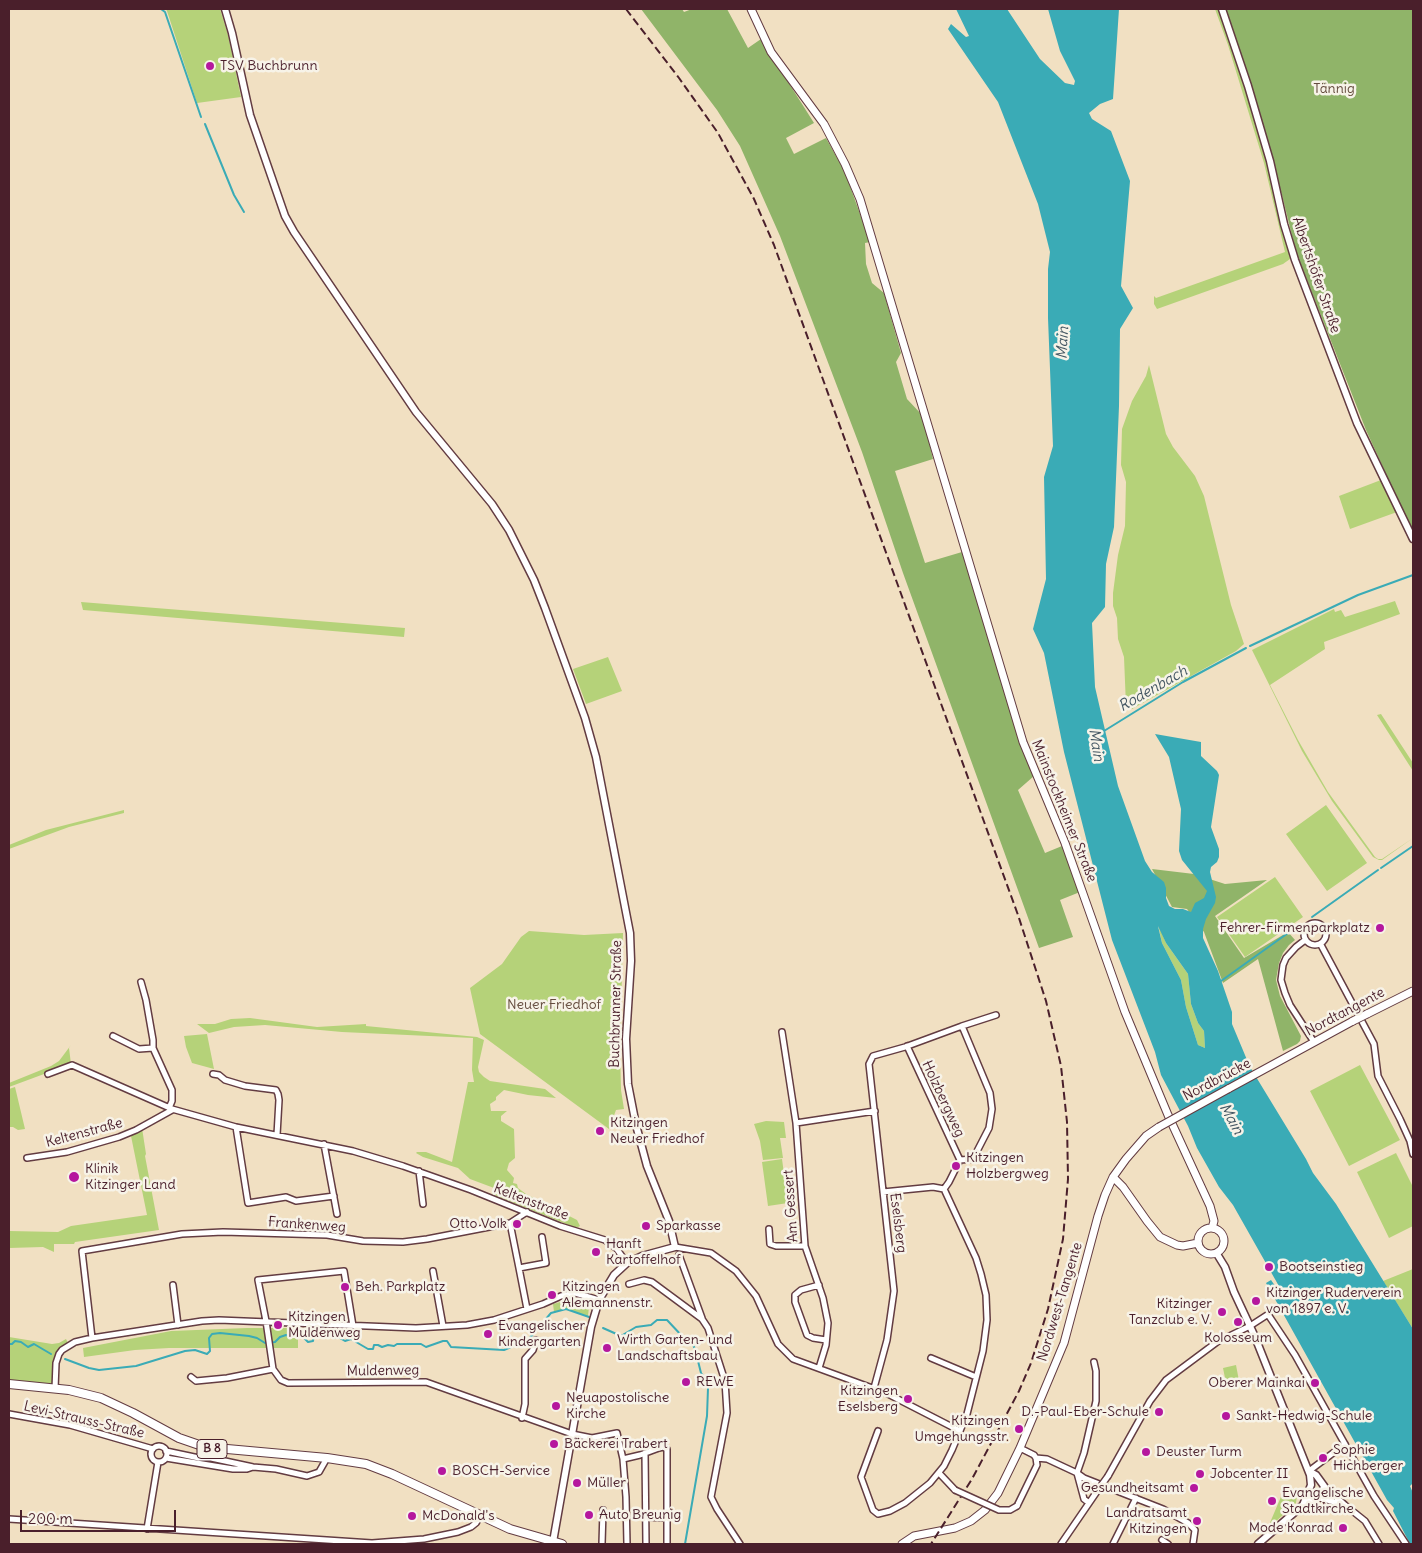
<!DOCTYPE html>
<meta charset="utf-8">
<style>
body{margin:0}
#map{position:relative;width:1422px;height:1553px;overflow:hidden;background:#f1e0c2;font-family:Delius,sans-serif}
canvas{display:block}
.frame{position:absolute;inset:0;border:10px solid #4a1f2b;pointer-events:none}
.scale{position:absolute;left:20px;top:1510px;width:156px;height:22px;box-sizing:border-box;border:2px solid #4a1f2b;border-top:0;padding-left:6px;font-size:15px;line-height:18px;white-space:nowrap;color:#4a1f2b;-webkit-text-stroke:4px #f7f3e8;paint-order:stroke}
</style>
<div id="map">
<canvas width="1422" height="1553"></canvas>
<div class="frame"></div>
<div class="scale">200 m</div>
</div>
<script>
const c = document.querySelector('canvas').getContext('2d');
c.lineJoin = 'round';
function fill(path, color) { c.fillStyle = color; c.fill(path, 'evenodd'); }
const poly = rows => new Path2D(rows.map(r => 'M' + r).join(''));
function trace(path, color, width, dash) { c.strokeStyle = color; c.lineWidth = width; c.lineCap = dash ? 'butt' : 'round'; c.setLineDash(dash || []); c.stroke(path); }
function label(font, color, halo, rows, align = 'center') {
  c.font = font + ' Delius,sans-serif'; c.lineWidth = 5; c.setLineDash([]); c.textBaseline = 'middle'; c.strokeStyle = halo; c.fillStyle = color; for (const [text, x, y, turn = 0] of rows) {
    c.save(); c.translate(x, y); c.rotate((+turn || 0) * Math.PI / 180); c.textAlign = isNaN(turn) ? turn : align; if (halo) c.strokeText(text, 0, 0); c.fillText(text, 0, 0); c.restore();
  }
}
fill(poly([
 [166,9,220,9,228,35,241,97,197,103,167,11],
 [1215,9,1219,9,1227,29,1261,135,1289,249,1290,259,1283,264,1157,309,1154,304,1154,296,1156,298,1285,252,1264,163,1228,45],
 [1149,365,1166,434,1173,447,1195,476,1204,496,1231,605,1244,644,1236,651,1132,709,1126,706,1124,657,1118,639,1117,618,1113,606,1113,593,1118,555,1125,526,1126,482,1121,465,1122,429,1132,401,1146,376],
 [1381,480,1397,512,1350,529,1339,496],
 [1395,601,1400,614,1324,642,1325,649,1270,685,1298,740,1328,792,1375,857,1378,859,1382,859,1413,838,1382,860,1379,860,1373,857,1332,801,1302,751,1252,650,1334,609,1335,612,1341,610,1345,617],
 [81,602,405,628,404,637,83,610],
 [608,657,622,691,586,704,573,669],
 [1381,714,1413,763,1413,771,1377,715],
 [1326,805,1367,863,1327,891,1286,834],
 [124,810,124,813,69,827,9,849,9,845,46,830],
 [1275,877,1303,917,1245,957,1217,917],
 [1158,924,1166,943,1188,974,1191,1004,1198,1023,1204,1031,1205,1048,1198,1045,1186,1007,1181,980,1162,943],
 [529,931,584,935,623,933,620,1050,621,1090,624,1109,616,1110,609,1129,480,1034,470,988,502,964,521,937],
 [250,1018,317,1027,366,1024,366,1026,477,1037,484,1040,478,1067,479,1072,484,1077,490,1081,545,1089,556,1098,528,1095,504,1090,496,1097,496,1100,490,1104,491,1111,507,1111,501,1116,501,1121,514,1129,515,1158,509,1163,507,1170,514,1178,513,1183,517,1184,518,1188,526,1194,577,1220,580,1226,578,1227,574,1227,492,1194,494,1188,470,1179,458,1168,423,1157,416,1153,417,1152,426,1152,452,1162,468,1082,474,1082,472,1070,473,1038,342,1032,265,1025,234,1027,209,1033,197,1024,215,1024,231,1019],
 [207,1034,214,1069,192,1063,186,1047,184,1036],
 [71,1045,69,1048,71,1064,9,1087,9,1083,51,1066,59,1061],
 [1360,1065,1400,1140,1349,1166,1310,1091],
 [15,1087,25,1129,18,1130,13,1127,9,1127,9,1089],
 [766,1121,784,1122,786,1138,780,1138,783,1158,763,1160,760,1141,754,1124],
 [142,1128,146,1154,145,1156,159,1230,75,1242,74,1244,54,1244,54,1252,43,1247,9,1248,9,1231,58,1232,71,1226,147,1215,131,1136,129,1135],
 [1396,1153,1413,1187,1413,1226,1389,1238,1357,1172],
 [782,1159,788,1203,768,1206,762,1162],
 [1413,1269,1413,1329,1383,1281],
 [568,1300,585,1303,589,1307,588,1316,566,1309,554,1312,553,1304],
 [247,1328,298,1328,298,1348,169,1348,135,1350,84,1357,83,1348,171,1331],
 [9,1337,52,1344,59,1343,66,1339,68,1343,58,1353,54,1383,51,1386,9,1381],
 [1236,1365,1240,1386,1227,1388,1223,1368],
 [1290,1487,1297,1496,1296,1503,1272,1525,1269,1525,1283,1492,1287,1494]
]), '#b5d279');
fill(poly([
 [641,9,682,9,684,12,692,9,727,9,748,48,761,39,814,123,786,138,794,154,826,138,845,172,870,242,865,243,866,264,872,283,884,293,901,353,896,362,907,399,923,416,933,459,895,471,925,563,962,552,992,641,1034,776,1018,790,1045,853,1062,846,1080,892,1060,900,1073,937,1039,948,903,573,862,452,780,236,740,146,717,110],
 [1226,9,1413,9,1413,533,1366,430,1296,252,1282,195,1239,49],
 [1152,869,1194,874,1225,884,1267,880,1215,916,1244,958,1288,932,1295,940,1289,945,1283,953,1279,963,1276,980,1280,996,1301,1036,1300,1041,1297,1044,1283,1051,1258,959,1223,983,1204,932,1187,909,1172,907]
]), '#90b469');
fill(poly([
 [956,9,1007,9,1040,59,1065,83,1074,85,1075,81,1060,51,1048,9,1119,9,1113,99,1100,104,1089,113,1092,119,1111,131,1130,181,1121,286,1133,308,1120,329,1119,406,1114,527,1106,564,1105,607,1092,623,1095,687,1118,786,1145,861,1152,872,1164,882,1166,888,1166,898,1169,906,1175,909,1183,909,1191,912,1195,903,1204,898,1207,891,1182,860,1179,851,1181,809,1169,757,1155,734,1201,742,1201,756,1217,771,1219,775,1211,827,1219,849,1219,857,1217,862,1211,867,1210,872,1216,897,1215,903,1206,919,1203,929,1203,938,1218,971,1232,1012,1232,1024,1250,1067,1306,1159,1313,1173,1336,1204,1413,1329,1413,1483,1410,1486,1413,1493,1413,1544,1410,1544,1393,1511,1394,1508,1387,1500,1266,1283,1271,1280,1278,1290,1280,1288,1233,1205,1219,1187,1197,1148,1188,1126,1161,1075,1155,1052,1112,940,1064,752,1044,653,1033,629,1046,579,1044,477,1053,446,1048,318,1048,269,1050,252,1038,204,998,102,948,29,951,24,966,37,969,36],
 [1158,926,1166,943,1188,974,1191,1004,1198,1023,1204,1031,1205,1048,1198,1045,1186,1007,1181,980,1162,943]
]), '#3aabb6');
trace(poly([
 [135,9,137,9],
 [161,9,165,12,201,117],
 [205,124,234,195,244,212],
 [1250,646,1358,595,1413,575],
 [1104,731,1183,682,1246,648],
 [1381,868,1413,846],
 [1312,917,1378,870],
 [1221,981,1295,928],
 [603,1328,621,1336,636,1327,651,1325,657,1320,667,1320,682,1336,692,1343,695,1349,701,1373,707,1381,708,1388,707,1416,685,1544],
 [9,1344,12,1344,15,1341,21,1342,28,1347,34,1344,51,1354],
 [65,1359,89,1368,99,1370,136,1366,185,1351,195,1350,207,1354,210,1351,209,1338,212,1334,220,1333,249,1336,257,1338,265,1343,275,1342,280,1337,286,1335,294,1337,296,1335,304,1338,308,1342,313,1341,314,1335,317,1334,321,1337,326,1334,330,1334,333,1338,338,1337,345,1341,351,1339,368,1349,373,1349,374,1345,378,1345,382,1347,388,1345,394,1346,397,1344,421,1344,426,1347,443,1341,447,1341,451,1347,504,1350,528,1340,551,1313,566,1309,589,1317]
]), '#3aabb6', 2);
const minor = poly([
 '1304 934a11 11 0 1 1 22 0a11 11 0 1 1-22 0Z',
 [1305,940,1296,947,1286,958,1283,965,1281,980,1285,993,1290,1005,1314,1042],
 [1321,945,1374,1044,1378,1076,1400,1119,1410,1141,1413,1154],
 [141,982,146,1000,153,1040,153,1048,172,1090,172,1101,169,1108],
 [962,1026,996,1015],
 [782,1032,796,1123,805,1246,823,1298,828,1323,826,1345,819,1368],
 [113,1036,139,1049,153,1048],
 [907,1046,960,1160],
 [48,1074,72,1065,172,1109,236,1127,353,1151,403,1166,471,1190,560,1226,605,1240,616,1248,627,1263],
 [213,1074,219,1075,225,1080,245,1086,276,1090,278,1094,279,1100,277,1135],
 [796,1123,875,1111],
 [236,1127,248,1203,286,1197,296,1201,334,1196],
 [324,1144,337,1214],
 [27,1158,67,1152,119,1137,136,1130,172,1110],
 [419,1171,423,1204],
 [883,1192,933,1187,944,1189],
 [510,1223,519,1268],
 [769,1229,770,1244,776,1246,805,1246],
 [675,1247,711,1253,736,1271,756,1296,778,1344,793,1359,886,1393,960,1431],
 [679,1255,702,1318],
 [433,1271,443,1326],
 [629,1284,644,1280,652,1282,702,1319,708,1328,725,1381,727,1413,711,1497,717,1509,740,1544],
 [173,1285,178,1325],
 [819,1285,801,1290,795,1295,795,1302,807,1335,813,1338,826,1340],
 [527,1309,519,1268,546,1263,542,1237],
 [92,1338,82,1251,182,1234,223,1232,327,1235,363,1241,403,1242,427,1239,510,1223,527,1212],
 [931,1358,976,1377],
 [273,1369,266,1321,258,1280,344,1271,353,1326],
 [191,1377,196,1381,227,1378,273,1369,281,1380,288,1383,426,1382,572,1434,592,1438,617,1433,623,1459,626,1497,627,1544],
 [874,1388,887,1340,894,1291,869,1064,873,1056,905,1047,962,1026,990,1093,992,1109,989,1128,973,1159,960,1160],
 [55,1389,56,1363,59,1354,62,1350,75,1342,92,1338,202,1321,219,1320,416,1328,467,1325,494,1320,543,1304,561,1296,575,1293,599,1300],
 [9,1414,70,1425,153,1449],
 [522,1418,525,1404,525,1359,533,1350,536,1340],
 [878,1431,861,1477,873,1510,878,1514,890,1511,905,1503,930,1483,944,1466,952,1450,967,1414,983,1351,987,1320,986,1295,981,1274,976,1258,944,1189,949,1182,960,1160],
 '151 1454a8 8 0 1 1 16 0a8 8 0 1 1-16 0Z',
 [1020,1448,1034,1455,1036,1458,1047,1459,1077,1473,1084,1478,1163,1509,1188,1523,1195,1530,1193,1544],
 [166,1451,199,1458,211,1458,253,1467,276,1469,307,1476,319,1472,327,1458],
 [645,1453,646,1544],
 [166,1458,233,1469,247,1469,253,1467],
 [623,1459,640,1455,659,1448,663,1447,667,1449,667,1544],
 [1309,1471,1345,1444],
 [939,1473,955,1490],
 [1108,1476,1150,1401,1166,1380,1217,1342,1250,1326,1267,1315,1269,1316,1295,1355,1374,1496,1406,1544],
 [1324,1486,1345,1505,1365,1521,1379,1544],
 [1316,1497,1342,1504],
 [1089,1503,1084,1499,1077,1473,1084,1453,1096,1401,1096,1371,1094,1362],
 [1017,1506,1037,1465,1036,1458],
 [645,1517,667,1518],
 [9,1519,372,1543,424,1539,458,1532,471,1527,476,1523,480,1516],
 [147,1529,158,1462],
 [1162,1540,1168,1544],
 [602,1544,603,1510],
 [1061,1544,1100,1487],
 [1113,1544,1136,1498]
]);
const tertiary = poly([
 [225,9,232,33,250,115,285,216,294,232,416,412,492,504,509,530,534,580,545,608,585,718,596,757,630,933,631,961,626,1039,628,1084,636,1125,647,1166,669,1221,675,1247,642,1256,627,1263,614,1275,599,1300,591,1327,553,1542],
 [1222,9,1248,86,1270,161,1284,224,1295,260,1357,423,1413,539],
 [1217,1254,1225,1267,1234,1292,1255,1337,1310,1475,1311,1485,1303,1505],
 [1258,1544,1303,1505,1322,1493,1324,1486,1316,1475,1309,1471]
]);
const secondary = poly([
 [751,9,771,52,824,124,845,164,860,199,1023,742,1065,843,1125,1012,1168,1115,1210,1206,1214,1221,1212,1228],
 [1367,1014,1413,991],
 [1228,1089,1353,1021],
 [1113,1177,1123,1187,1147,1221,1160,1237,1177,1245,1183,1246,1198,1243],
 '1198 1241a13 13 0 1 1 26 0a13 13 0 1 1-26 0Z',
 [902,1544,914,1536,955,1528,971,1521,985,1510,998,1493,1020,1448,1064,1343,1098,1216,1105,1195,1113,1177,1126,1159,1146,1136,1159,1127]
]);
const primary = poly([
 [9,1384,69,1390,101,1398,133,1413,179,1438,205,1447,327,1458,366,1464,392,1474,510,1529,562,1544]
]);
trace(minor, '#633c42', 8);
trace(tertiary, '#633c42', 9);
trace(secondary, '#633c42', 9);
trace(primary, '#633c42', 10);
trace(minor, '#fff', 5);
trace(tertiary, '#fff', 6);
trace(secondary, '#fff', 7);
trace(primary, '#fff', 8);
trace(poly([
 [626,9,679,78,718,133,754,199,774,245,1018,915,1046,1001,1061,1066,1067,1122,1068,1179,1063,1239,1048,1309,1031,1363,1019,1391,972,1479,931,1544]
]), '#4a1f2b', 2, [8, 4]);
const minorBridge = poly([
 [1100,1487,1108,1476],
 [955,1490,999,1510,1010,1510,1017,1506]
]);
const secondaryBridge = poly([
 [1353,1021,1367,1014],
 [1159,1127,1228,1089]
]);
trace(minorBridge, '#633c42', 8, []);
trace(secondaryBridge, '#633c42', 9, []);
trace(minorBridge, '#fff', 5);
trace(secondaryBridge, '#fff', 7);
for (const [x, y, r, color] of [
 [210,66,5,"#b5179e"],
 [1380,928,5,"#b5179e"],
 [600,1131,5,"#b5179e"],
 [956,1166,5,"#b5179e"],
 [74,1177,6,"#b5179e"],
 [517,1224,5,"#b5179e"],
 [646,1226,5,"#b5179e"],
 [596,1252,5,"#b5179e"],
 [1269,1267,5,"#b5179e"],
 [345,1287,5,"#b5179e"],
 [552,1295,5,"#b5179e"],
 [1256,1301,5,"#b5179e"],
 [1222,1312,5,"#b5179e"],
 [1238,1322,5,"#b5179e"],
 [278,1325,5,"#b5179e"],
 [488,1334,5,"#b5179e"],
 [607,1348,5,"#b5179e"],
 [686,1382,5,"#b5179e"],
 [1315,1383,5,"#b5179e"],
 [908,1399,5,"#b5179e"],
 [556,1406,5,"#b5179e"],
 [1159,1412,5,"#b5179e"],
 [1226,1416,5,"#b5179e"],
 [1019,1429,5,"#b5179e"],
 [554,1444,5,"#b5179e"],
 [1146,1452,5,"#b5179e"],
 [1323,1458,5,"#b5179e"],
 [442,1471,5,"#b5179e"],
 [1200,1474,5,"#b5179e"],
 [577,1483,5,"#b5179e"],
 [1194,1488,5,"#b5179e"],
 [1272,1501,5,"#b5179e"],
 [589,1515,5,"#b5179e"],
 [412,1516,5,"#b5179e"],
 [1197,1521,5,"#b5179e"],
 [1343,1528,5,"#b5179e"]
]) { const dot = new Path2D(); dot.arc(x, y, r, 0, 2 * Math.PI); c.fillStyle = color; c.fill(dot); trace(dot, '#f7f3e8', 2); }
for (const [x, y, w] of [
 [212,1449,30]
]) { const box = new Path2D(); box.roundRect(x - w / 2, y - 9.5, w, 19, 4); c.fillStyle = '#f7f3e8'; c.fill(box); trace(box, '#4a1f2b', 1); }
label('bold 12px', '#4a1f2b', null, [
 ["B 8",212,1449]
]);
label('14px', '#4a1f2b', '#f7f3e8', [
 ["TSV Buchbrunn",220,66],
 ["Fehrer-Firmenparkplatz",1370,928,"right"],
 ["Kitzingen",610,1123],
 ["Neuer Friedhof",610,1139],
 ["Kitzingen",966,1158],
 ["Holzbergweg",966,1174],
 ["Klinik",85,1169],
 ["Kitzinger Land",85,1185],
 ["Otto Volk",507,1224,"right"],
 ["Sparkasse",656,1226],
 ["Hanft",606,1244],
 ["Kartoffelhof",606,1260],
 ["Bootseinstieg",1279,1267],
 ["Beh. Parkplatz",355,1287],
 ["Kitzingen",562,1287],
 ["Alemannenstr.",562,1303],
 ["Kitzinger Ruderverein",1266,1293],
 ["von 1897 e. V.",1266,1309],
 ["Kitzinger",1212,1304,"right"],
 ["Tanzclub e. V.",1212,1320,"right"],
 ["Kitzingen",288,1317],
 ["Muldenweg",288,1333],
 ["Evangelischer",498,1326],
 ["Kindergarten",498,1342],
 ["Kolosseum",1238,1338,"center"],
 ["Wirth Garten- und",617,1340],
 ["Landschaftsbau",617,1356],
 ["REWE",696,1382],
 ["Oberer Mainkai",1305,1383,"right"],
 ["Kitzingen",898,1391,"right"],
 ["Eselsberg",898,1407,"right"],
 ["Neuapostolische",566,1398],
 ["Kirche",566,1414],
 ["D.-Paul-Eber-Schule",1149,1412,"right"],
 ["Sankt-Hedwig-Schule",1236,1416],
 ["Kitzingen",1009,1421,"right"],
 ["Umgehungsstr.",1009,1437,"right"],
 ["Bäckerei Trabert",564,1444],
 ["Sophie",1333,1450],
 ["Hichberger",1333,1466],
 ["Deuster Turm",1156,1452],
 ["BOSCH-Service",452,1471],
 ["Jobcenter II",1210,1474],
 ["Müller",587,1483],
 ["Gesundheitsamt",1184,1488,"right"],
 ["Evangelische",1282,1493],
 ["Stadtkirche",1282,1509],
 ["Landratsamt",1187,1513,"right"],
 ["Kitzingen",1187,1529,"right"],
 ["Auto Breunig",599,1515],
 ["McDonald's",422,1516],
 ["Mode Konrad",1333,1528,"right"]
], 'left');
label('14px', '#654c3e', '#f7f3e8', [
 ["Tännig",1334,89],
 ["Neuer Friedhof",554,1005]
]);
label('14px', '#4a1f2b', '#f7f3e8', [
 ["Albertshöfer Straße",1316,275,71],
 ["Mainstockheimer Straße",1064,811,68],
 ["Buchbrunner Straße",616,1004,-89],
 ["Nordtangente",1345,1012,-28],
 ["Nordbrücke",1217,1080,-28],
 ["Holzbergweg",943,1099,65],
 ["Keltenstraße",84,1133,-15],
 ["Keltenstraße",531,1202,21],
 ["Am Gessert",791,1206,-94],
 ["Eselsberg",898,1223,83],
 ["Frankenweg",307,1225,4],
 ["Nordwest-Tangente",1060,1302,-73],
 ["Muldenweg",383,1371,-1],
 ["Levi-Strauss-Straße",84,1420,13]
]);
label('italic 15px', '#445763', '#f7f3e8', [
 ["Main",1063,343,-87],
 ["Rodenbach",1153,689,-30],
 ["Main",1096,745,81],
 ["Main",1231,1119,61]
]);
</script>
